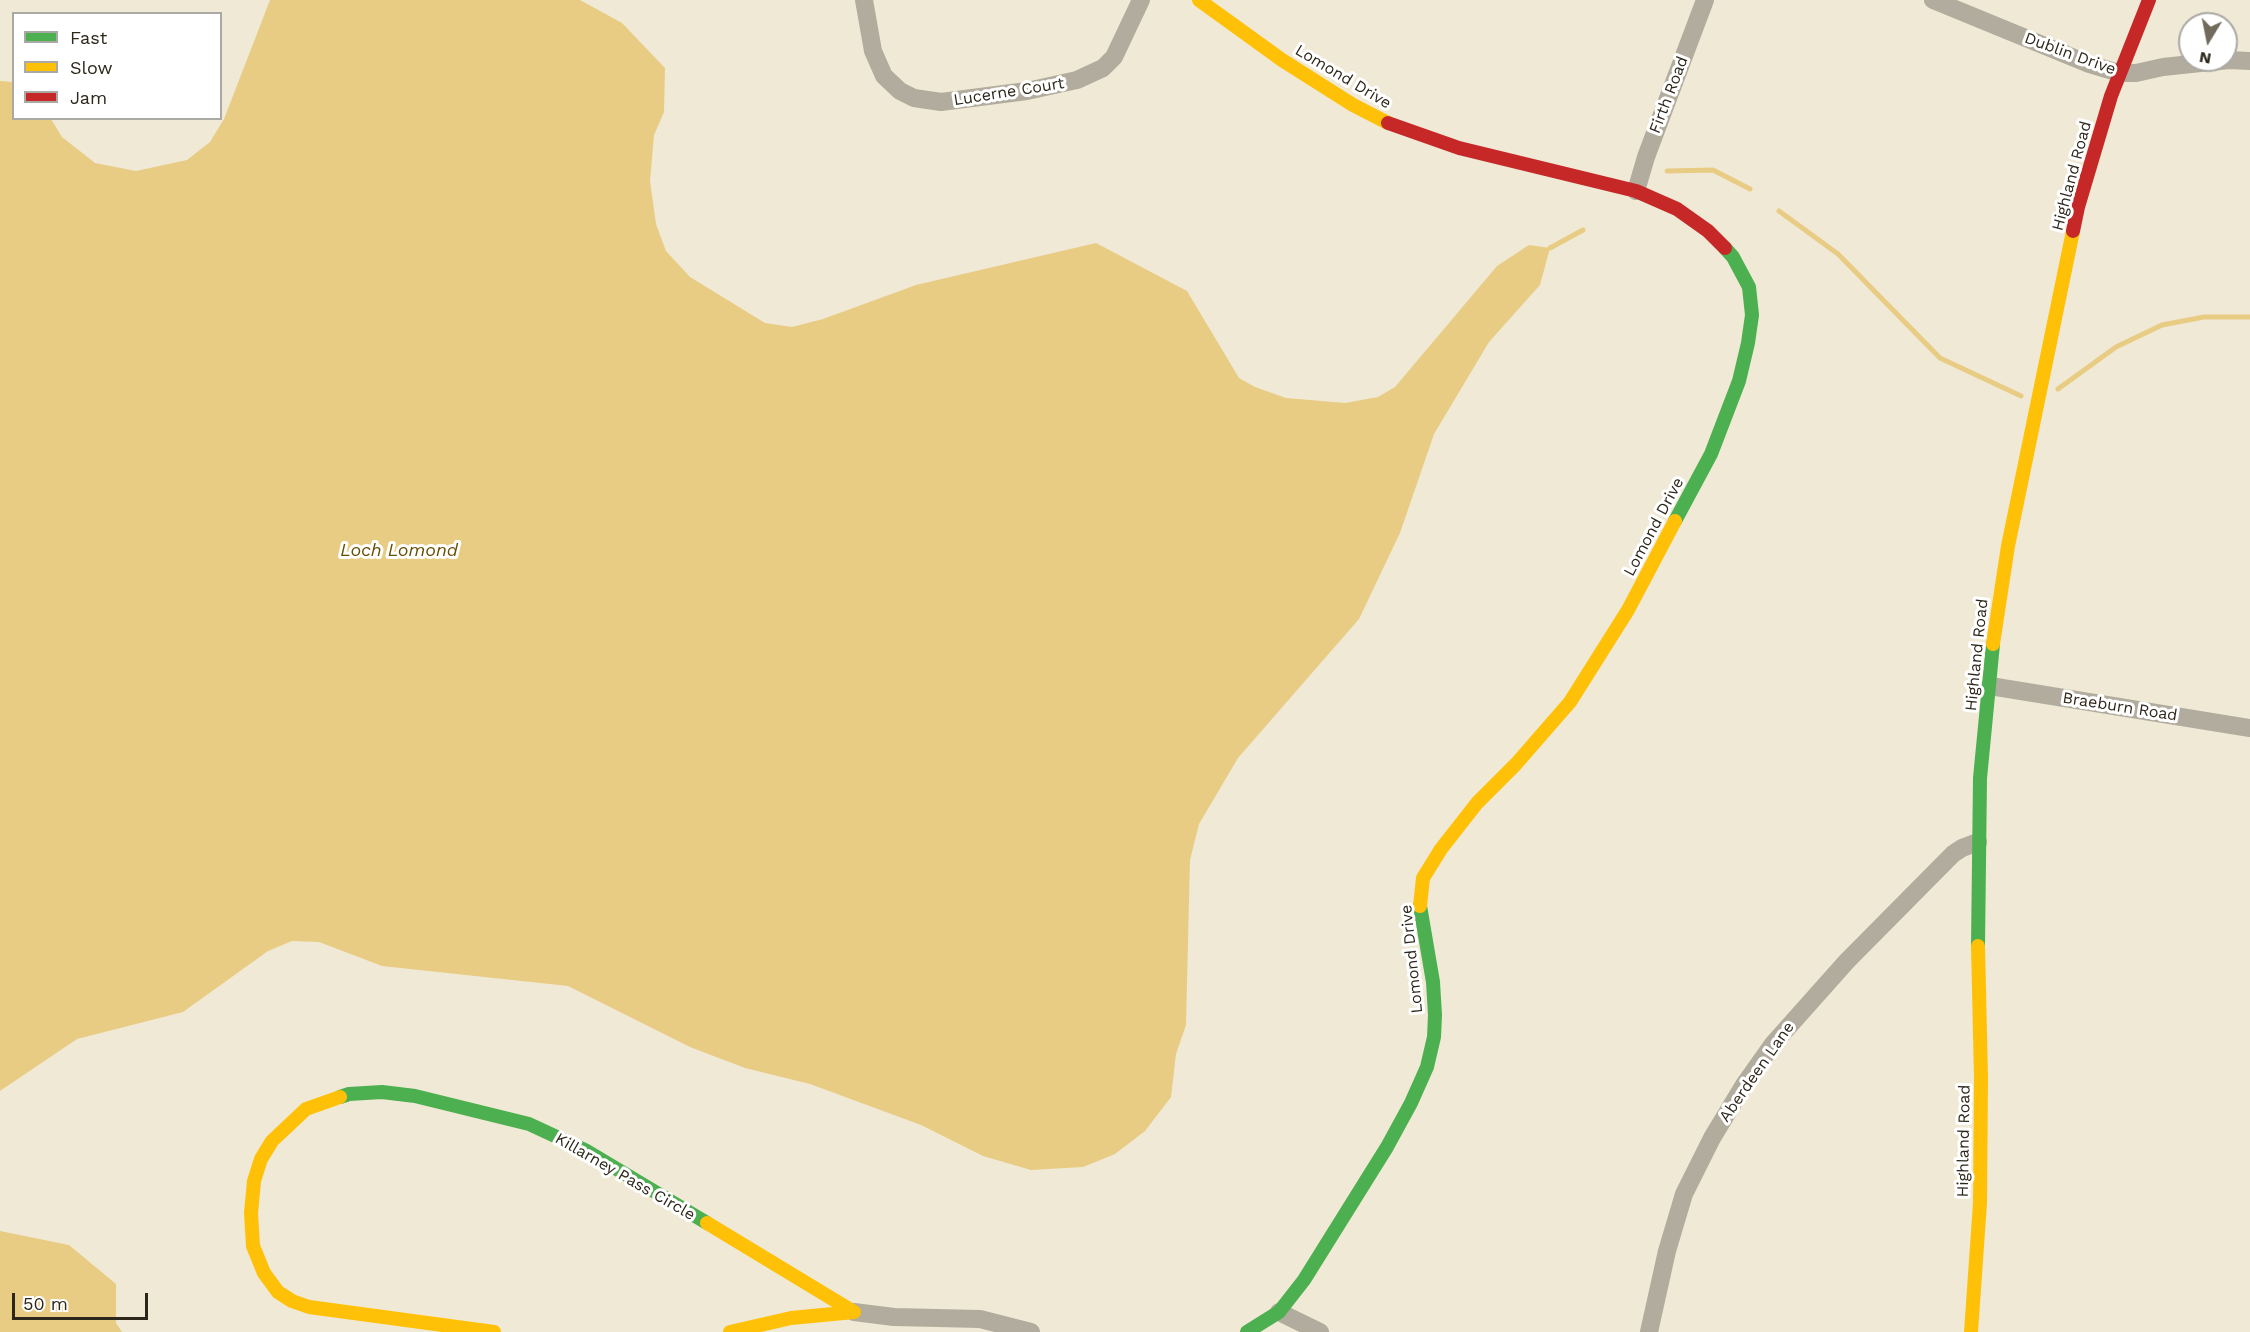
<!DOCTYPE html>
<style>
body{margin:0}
#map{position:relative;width:2250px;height:1332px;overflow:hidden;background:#f0e9d6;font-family:"Work Sans",sans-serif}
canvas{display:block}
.legend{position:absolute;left:12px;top:12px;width:210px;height:108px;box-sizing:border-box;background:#fff;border:2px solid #aba9a4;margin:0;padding:8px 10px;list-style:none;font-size:18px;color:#2d271b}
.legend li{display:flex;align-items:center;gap:12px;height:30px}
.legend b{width:30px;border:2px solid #aba9a4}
.north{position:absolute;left:2178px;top:12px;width:60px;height:60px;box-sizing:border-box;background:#fff;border:2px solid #aba9a4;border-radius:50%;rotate:190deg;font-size:16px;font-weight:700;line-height:24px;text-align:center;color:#2d271b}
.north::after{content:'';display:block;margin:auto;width:21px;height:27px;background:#716b5c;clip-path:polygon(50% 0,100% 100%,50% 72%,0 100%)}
.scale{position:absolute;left:12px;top:1293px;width:136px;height:27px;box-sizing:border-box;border:3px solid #2d271b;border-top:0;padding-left:8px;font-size:18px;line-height:21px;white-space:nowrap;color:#2d271b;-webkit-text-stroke:4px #fff;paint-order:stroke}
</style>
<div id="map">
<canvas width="2250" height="1332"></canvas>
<ul class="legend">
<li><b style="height:8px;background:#4caf50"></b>Fast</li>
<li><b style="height:8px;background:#ffc107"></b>Slow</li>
<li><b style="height:8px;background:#c62828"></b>Jam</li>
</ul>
<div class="north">N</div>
<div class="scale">50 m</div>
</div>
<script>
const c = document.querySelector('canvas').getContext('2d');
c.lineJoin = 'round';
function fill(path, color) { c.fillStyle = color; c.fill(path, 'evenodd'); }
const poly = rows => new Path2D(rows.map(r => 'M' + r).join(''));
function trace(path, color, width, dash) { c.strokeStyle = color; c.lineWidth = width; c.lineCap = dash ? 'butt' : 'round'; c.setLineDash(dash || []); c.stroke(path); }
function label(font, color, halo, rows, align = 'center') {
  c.font = font + ' "Work Sans",sans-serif'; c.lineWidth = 6; c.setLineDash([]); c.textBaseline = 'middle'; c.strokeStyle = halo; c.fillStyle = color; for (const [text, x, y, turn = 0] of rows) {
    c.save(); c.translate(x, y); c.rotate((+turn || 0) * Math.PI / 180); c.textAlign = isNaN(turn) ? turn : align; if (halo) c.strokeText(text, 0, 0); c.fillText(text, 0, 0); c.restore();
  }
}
fill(poly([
 [270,0,580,0,622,23,665,68,664,112,654,135,650,181,656,224,666,251,690,277,765,323,792,327,823,319,916,285,1096,243,1187,291,1239,378,1255,387,1286,398,1345,403,1378,397,1395,387,1497,266,1529,245,1550,248,1540,285,1489,342,1434,434,1400,533,1359,619,1238,758,1199,824,1190,860,1186,1025,1176,1054,1171,1097,1145,1131,1115,1154,1083,1167,1031,1170,983,1156,921,1125,810,1084,745,1068,690,1047,568,986,382,966,319,942,292,941,268,951,183,1012,77,1039,0,1091,0,81,13,82,14,118,51,119,62,137,95,163,136,171,187,160,210,142,224,119],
 [0,1231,69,1245,116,1284,116,1323,122,1332,0,1332]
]), '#e8cc84');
trace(poly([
 [1667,171,1713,170,1750,189],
 [1779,211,1838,254,1940,358,2021,396],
 [1550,248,1583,230],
 [2058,389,2116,347,2162,325,2204,317,2250,317]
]), '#e8cc84', 5);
trace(poly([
 [864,0,873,51,884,76,900,91,914,98,941,102,1027,91,1077,80,1103,68,1114,57,1141,0],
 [1933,0,2089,64,2119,73,2136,73,2163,67,2229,60,2250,61],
 [1636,191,1646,157,1705,0],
 [1990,686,2250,728],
 [854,1312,894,1317,980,1319,1031,1332],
 [1279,1312,1320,1332],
 [1649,1332,1667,1251,1684,1194,1712,1138,1744,1085,1773,1044,1847,961,1953,854,1962,848,1978,842]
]), '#b1ac9d', 18);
trace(poly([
 [1675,521,1711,454,1739,381,1748,343,1752,315,1749,287,1733,257,1725,248],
 [1978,946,1980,778,1993,644],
 [340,1097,349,1094,382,1092,415,1096,529,1124,585,1150,707,1223],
 [1247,1332,1279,1312,1304,1280,1387,1147,1411,1103,1427,1067,1434,1037,1435,1015,1433,982,1420,906]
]), '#4caf50', 14);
trace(poly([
 [1199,0,1282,60,1353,105,1388,123],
 [1993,644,2008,546,2073,231],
 [1420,906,1423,878,1441,849,1477,803,1516,764,1570,702,1628,610,1675,521],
 [340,1097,306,1109,272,1141,261,1159,254,1181,251,1213,253,1246,264,1273,278,1292,292,1301,309,1307,494,1332],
 [707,1223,854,1312,791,1318,730,1332],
 [1971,1332,1980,1203,1981,1078,1978,946]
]), '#ffc107', 14);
trace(poly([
 [1388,123,1459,148,1636,191,1677,209,1708,231,1725,248],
 [2073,231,2078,207,2111,96,2149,0]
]), '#c62828', 14);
label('16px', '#2d271b', '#fff', [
 ["Dublin Drive",2070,54,20],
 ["Lomond Drive",1343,77,31],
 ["Lucerne Court",1009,92,-9],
 ["Firth Road",1669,95,-69],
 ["Highland Road",2072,176,-75],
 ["Lomond Drive",1654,527,-62],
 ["Highland Road",1977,655,-84],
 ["Braeburn Road",2120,707,9],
 ["Lomond Drive",1412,959,-96],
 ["Aberdeen Lane",1757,1072,-55],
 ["Highland Road",1964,1141,-89],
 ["Killarney Pass Circle",625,1177,30]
]);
label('italic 18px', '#664e00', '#fff', [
 ["Loch Lomond",399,551]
]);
</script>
